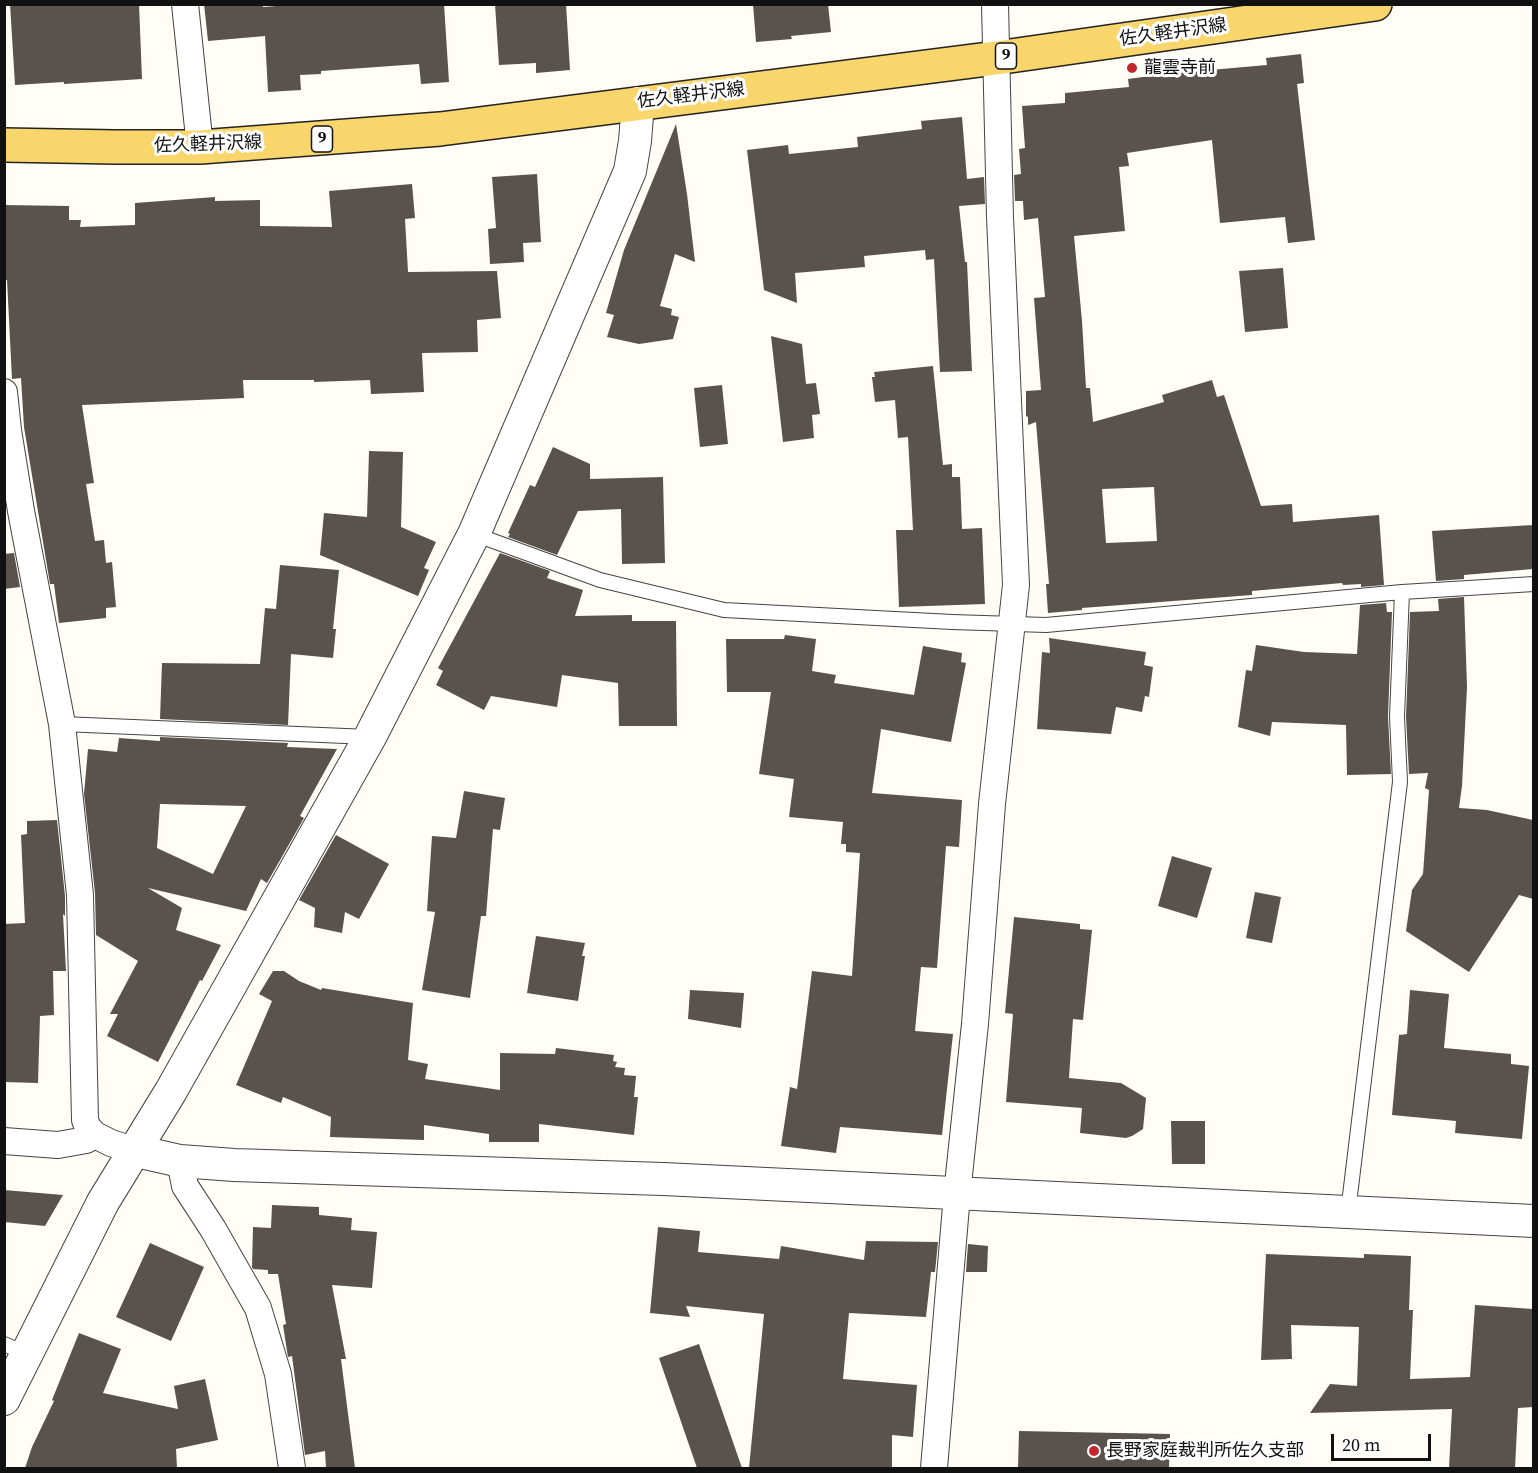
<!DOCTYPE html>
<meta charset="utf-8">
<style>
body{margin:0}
#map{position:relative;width:1538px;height:1473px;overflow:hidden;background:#fffdf5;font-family:"Source Serif 4",serif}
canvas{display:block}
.frame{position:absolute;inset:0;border:6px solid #111;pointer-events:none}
.scale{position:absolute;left:1331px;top:1434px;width:100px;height:27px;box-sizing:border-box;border:3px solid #111;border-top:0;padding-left:8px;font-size:18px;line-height:21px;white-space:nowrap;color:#111;-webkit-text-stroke:4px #fff;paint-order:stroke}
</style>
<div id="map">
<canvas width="1538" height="1473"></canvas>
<div class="frame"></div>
<div class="scale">20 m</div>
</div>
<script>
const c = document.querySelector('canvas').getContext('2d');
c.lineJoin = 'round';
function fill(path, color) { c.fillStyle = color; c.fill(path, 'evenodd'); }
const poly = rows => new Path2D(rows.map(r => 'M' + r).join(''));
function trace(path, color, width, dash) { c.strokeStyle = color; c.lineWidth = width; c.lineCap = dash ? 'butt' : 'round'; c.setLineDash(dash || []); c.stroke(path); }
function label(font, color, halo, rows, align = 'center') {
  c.font = font + ' "Source Serif 4","Noto Sans JP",serif'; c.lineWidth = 6; c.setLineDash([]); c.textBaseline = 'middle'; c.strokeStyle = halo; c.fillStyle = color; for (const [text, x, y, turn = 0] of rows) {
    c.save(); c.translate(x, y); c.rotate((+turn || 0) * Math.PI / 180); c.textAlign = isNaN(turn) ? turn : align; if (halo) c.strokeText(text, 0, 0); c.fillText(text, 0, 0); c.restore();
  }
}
fill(poly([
 [10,4,139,4,142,79,64,84,64,82,15,85],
 [204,4,263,4,263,7,304,4,444,4,449,82,421,84,419,64,321,71,321,74,300,75,301,90,268,92,265,36,208,41],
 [495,4,566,4,570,70,536,73,536,63,499,65],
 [753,4,828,4,831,32,791,36,792,39,756,42],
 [1301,54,1304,83,1297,84,1315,240,1288,243,1285,217,1220,223,1212,140,1127,153,1129,166,1119,167,1125,231,1074,236,1082,321,1086,388,1090,388,1093,422,1164,402,1162,395,1212,380,1217,397,1224,395,1261,506,1292,504,1293,522,1379,515,1384,585,1361,587,1361,584,1343,585,1342,583,1252,591,1252,595,1082,608,1082,610,1048,613,1046,584,1049,584,1036,422,1028,425,1028,417,1026,416,1026,391,1041,390,1034,298,1045,297,1038,218,1024,220,1023,201,1015,201,1014,175,1021,174,1019,149,1025,148,1022,106,1065,103,1065,93,1129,87,1128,79,1165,74,1267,65,1266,58],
 [1154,487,1157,541,1106,543,1102,489],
 [962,117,967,179,984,177,985,204,959,206,965,262,967,262,972,371,940,372,934,259,926,260,925,250,864,256,865,267,795,273,797,303,764,290,747,150,788,145,789,154,858,147,857,137,922,129,921,121],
 [676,124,687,194,695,262,675,254,660,306,672,309,671,315,679,317,673,339,639,344,607,337,614,315,606,313,624,250],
 [537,174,541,242,523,243,524,262,490,264,488,229,496,228,492,177],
 [412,184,415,218,405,219,408,272,497,271,501,318,477,320,478,352,422,353,424,392,371,394,370,380,314,382,314,380,243,380,244,398,82,405,94,483,86,484,95,541,104,540,106,563,112,562,116,607,106,608,106,618,59,623,54,584,50,584,24,427,21,378,12,379,7,280,4,280,4,205,69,206,69,220,81,220,80,227,135,225,135,203,215,197,215,201,260,200,260,226,332,227,329,191],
 [1283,268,1288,328,1245,332,1239,271],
 [771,336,802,344,806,384,816,383,820,414,812,415,814,438,783,442],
 [933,366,943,465,952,464,952,477,960,477,962,529,982,528,985,604,899,607,896,530,913,530,908,437,898,438,895,400,875,402,872,377,875,377,874,372],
 [722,385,728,444,700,447,694,388],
 [553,447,590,464,590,479,663,477,665,563,622,564,621,509,578,511,557,555,508,537,510,534,508,533,530,485,535,487],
 [369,451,403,452,401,527,436,542,424,568,429,570,418,596,320,555,324,513,367,517],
 [1533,525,1533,569,1464,575,1464,579,1436,581,1432,531],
 [14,553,20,587,4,589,4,554],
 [500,553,550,571,547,578,583,590,575,616,632,615,632,621,676,621,677,726,619,726,618,683,562,675,557,707,491,696,484,710,436,685,443,671,438,668],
 [280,565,339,570,333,629,336,629,333,658,291,654,288,725,160,719,162,663,260,664,265,608,276,609],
 [1464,597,1467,687,1462,786,1459,808,1487,810,1533,820,1533,899,1519,895,1469,972,1406,931,1412,890,1423,874,1429,790,1425,788,1428,773,1409,774,1406,717,1410,612,1439,611,1438,599],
 [1386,603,1387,612,1392,612,1388,717,1391,774,1347,775,1346,725,1272,722,1270,736,1238,727,1246,670,1252,671,1256,645,1304,652,1357,654,1360,605],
 [785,635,816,639,812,671,836,675,834,683,914,695,923,646,962,653,961,662,966,663,951,742,881,729,872,793,962,800,959,847,946,846,937,968,921,967,915,1031,953,1034,942,1135,840,1127,836,1153,781,1146,790,1087,797,1089,812,971,852,976,860,853,846,852,846,844,841,844,843,822,789,817,794,779,759,774,771,692,727,692,726,639,784,639],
 [1049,638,1146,652,1144,665,1153,667,1149,697,1145,696,1142,712,1116,707,1111,734,1037,729,1042,652,1050,653],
 [160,737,288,743,287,747,337,749,300,816,304,818,267,883,261,879,246,911,148,888,182,908,176,930,221,945,202,981,200,980,158,1062,107,1036,118,1014,110,1014,138,961,96,935,95,893,84,794,88,749,117,752,119,738,160,741],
 [160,804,246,806,213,874,157,848],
 [464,791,505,798,500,830,493,829,486,916,481,916,470,998,422,990,435,912,427,911,432,836,456,838],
 [57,820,65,896,65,916,63,914,66,971,53,971,54,1015,40,1016,38,1083,4,1082,4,924,25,923,21,835,27,834,27,821],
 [336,835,389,864,359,919,345,912,342,933,314,927,315,908,299,900],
 [1172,856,1212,868,1197,918,1158,906],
 [1255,892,1281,897,1272,943,1246,938],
 [1014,917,1080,924,1080,929,1092,930,1083,1020,1073,1019,1069,1078,1121,1083,1146,1098,1143,1129,1132,1136,1126,1138,1080,1133,1082,1108,1006,1102,1013,1014,1005,1013],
 [536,936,585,943,582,956,585,956,578,1001,527,993],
 [273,971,284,971,299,981,321,990,322,988,413,1003,408,1060,428,1064,425,1079,500,1090,500,1053,555,1054,556,1048,614,1055,613,1061,617,1062,615,1067,625,1068,624,1075,636,1076,634,1097,638,1097,634,1135,539,1124,539,1142,489,1142,489,1134,424,1125,424,1140,330,1137,331,1117,283,1097,281,1103,236,1085,272,1001,259,994],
 [690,990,744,993,741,1028,688,1019],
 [1410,990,1449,994,1444,1048,1511,1054,1511,1064,1529,1066,1522,1139,1455,1133,1456,1121,1392,1115,1399,1035,1407,1034],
 [1171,1121,1205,1121,1205,1164,1172,1164],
 [4,1190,63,1195,45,1226,4,1222],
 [272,1205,319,1207,319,1215,352,1218,351,1230,377,1232,372,1288,332,1285,346,1359,341,1359,355,1468,326,1468,325,1451,305,1455,292,1356,288,1357,287,1351,283,1325,286,1324,278,1274,268,1274,268,1270,253,1269,252,1267,253,1227,271,1228],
 [658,1227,700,1231,698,1252,779,1259,781,1246,864,1260,866,1241,938,1242,935,1272,931,1272,926,1317,849,1313,843,1379,917,1385,913,1437,892,1435,892,1468,749,1468,764,1314,686,1306,690,1317,650,1313],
 [150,1243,204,1267,171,1341,116,1317],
 [968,1244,988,1246,987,1272,966,1272],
 [1266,1254,1364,1258,1364,1254,1411,1256,1409,1310,1413,1310,1410,1379,1470,1377,1475,1305,1533,1309,1533,1407,1518,1408,1515,1468,1449,1468,1452,1409,1310,1413,1330,1384,1357,1386,1359,1327,1291,1325,1292,1359,1261,1360],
 [79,1333,121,1349,103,1393,178,1409,174,1386,205,1379,218,1440,176,1449,177,1468,25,1468,32,1447,54,1401,52,1400],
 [699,1344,742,1468,697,1468,659,1358],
 [1019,1431,1170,1434,1169,1468,1018,1468]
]), '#5a524d');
const service = poly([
 [474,534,600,580,724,610,952,622,1046,625,1402,592,1534,584],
 [62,724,369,737],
 [1348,1212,1400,782,1397,717,1402,592],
 [4,1344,27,1354]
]);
const minor = poly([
 [185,4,200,147],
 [4,392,8,430,21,511,62,724,80,895,85,1120,88,1128,95,1135,111,1143,136,1151],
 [4,1141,58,1145,86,1140,95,1135],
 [180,1161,185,1186,213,1229,258,1308,278,1374,292,1468],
 [934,1468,957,1194,975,1024,992,804,1016,585,1000,217,995,4]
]);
const tertiary = poly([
 [136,1151,180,1161,234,1165,663,1179,1534,1221],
 [4,1399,103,1202,171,1091,370,737,474,534,630,171,635,141,638,103]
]);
const primary = poly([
 [4,145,115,147,200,147,440,129,996,58,1375,4]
]);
trace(service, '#444', 16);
trace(minor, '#444', 28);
trace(tertiary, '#444', 34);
trace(primary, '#222', 36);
trace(service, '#fff', 14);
trace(minor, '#fff', 26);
trace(tertiary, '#fff', 32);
trace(primary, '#f9d66b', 33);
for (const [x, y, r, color] of [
 [1132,68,6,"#c4262e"],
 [1094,1451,6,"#c4262e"]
]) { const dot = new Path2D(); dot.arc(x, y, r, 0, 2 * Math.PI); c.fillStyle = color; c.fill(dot); trace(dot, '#fff', 2); }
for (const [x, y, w] of [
 [1006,56,21],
 [322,139,21]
]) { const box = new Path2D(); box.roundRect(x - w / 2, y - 13, w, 26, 4.5); c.fillStyle = '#fff'; c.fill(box); trace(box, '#111', 1.5); }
label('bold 16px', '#111', null, [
 ["9",1006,56],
 ["9",322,139]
]);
label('18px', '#111', '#fff', [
 ["佐久軽井沢線",1173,33,-8],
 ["佐久軽井沢線",691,96,-7],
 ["佐久軽井沢線",208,145,-2]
]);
label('18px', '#111', '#fff', [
 ["龍雲寺前",1144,68],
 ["長野家庭裁判所佐久支部",1106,1451]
], 'left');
</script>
